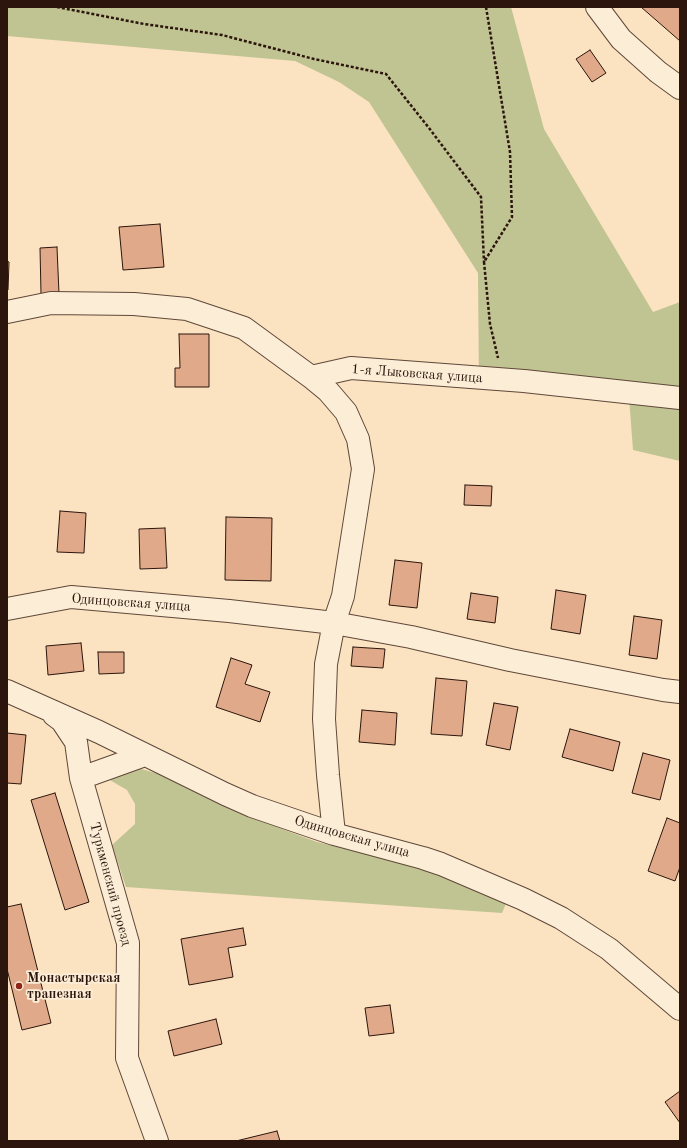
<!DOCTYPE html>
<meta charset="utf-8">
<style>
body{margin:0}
#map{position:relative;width:687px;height:1148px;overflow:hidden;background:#fbe3c1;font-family:"Old Standard TT",serif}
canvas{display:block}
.frame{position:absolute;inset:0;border:8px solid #2b150c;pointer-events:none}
</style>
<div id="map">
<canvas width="687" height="1148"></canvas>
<div class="frame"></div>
</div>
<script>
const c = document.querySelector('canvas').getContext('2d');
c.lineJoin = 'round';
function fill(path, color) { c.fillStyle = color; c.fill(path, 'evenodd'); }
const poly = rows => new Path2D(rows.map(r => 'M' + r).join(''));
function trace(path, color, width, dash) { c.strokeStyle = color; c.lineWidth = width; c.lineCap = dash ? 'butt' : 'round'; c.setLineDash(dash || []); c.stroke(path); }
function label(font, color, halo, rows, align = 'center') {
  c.font = font + ' "Old Standard TT",serif'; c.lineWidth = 3.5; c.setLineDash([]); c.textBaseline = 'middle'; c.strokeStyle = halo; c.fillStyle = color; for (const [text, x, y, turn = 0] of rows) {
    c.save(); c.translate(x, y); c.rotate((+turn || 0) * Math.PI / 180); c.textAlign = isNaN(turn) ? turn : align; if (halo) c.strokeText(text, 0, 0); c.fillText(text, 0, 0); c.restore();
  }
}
fill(poly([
 [7,7,511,7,544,129,653,312,680,302,680,461,633,450,629,397,479,389,478,273,369,102,339,82,295,61,7,36],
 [130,766,167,776,244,815,317,842,426,867,507,901,502,913,126,887,112,845,135,824,135,804,127,790,108,779]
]), '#c0c392');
const building = poly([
 [641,7,680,7,680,41,641,7],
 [590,50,606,73,592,82,576,59,590,50],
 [160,224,164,267,123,270,119,227,160,224],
 [57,247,59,294,41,294,40,248,57,247],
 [7,261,9,262,8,290,7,290,7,261],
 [179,334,209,334,209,387,175,387,175,368,180,368,179,334],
 [465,485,492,486,491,506,464,505,465,485],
 [60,511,86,513,84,553,57,552,60,511],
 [226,517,272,518,271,581,225,580,226,517],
 [165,528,167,568,140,569,139,529,165,528],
 [395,560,422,563,417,608,389,605,395,560],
 [556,590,586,595,580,634,551,629,556,590],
 [471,593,498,597,495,623,467,619,471,593],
 [634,616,662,620,657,659,629,655,634,616],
 [81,643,84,671,48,675,46,646,81,643],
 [353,647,385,649,383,668,351,666,353,647],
 [98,652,124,652,124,673,99,674,98,652],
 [231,658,252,665,245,684,270,692,260,722,216,707,231,658],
 [436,678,467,681,462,736,431,734,436,678],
 [494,703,518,707,510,750,486,745,494,703],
 [362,710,397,713,395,745,359,742,362,710],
 [570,729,620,742,613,771,562,757,570,729],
 [7,733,26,735,21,784,7,783,7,733],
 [643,753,670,760,660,800,632,793,643,753],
 [55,793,89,902,65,910,31,800,55,793],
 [667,818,680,823,680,867,675,881,648,871,667,818],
 [21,904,51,1023,22,1030,7,969,7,907,21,904],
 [243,928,246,945,228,948,233,977,189,985,181,939,243,928],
 [390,1005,394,1033,369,1036,365,1008,390,1005],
 [216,1019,222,1044,174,1056,168,1031,216,1019],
 [680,1091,680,1123,665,1102,680,1091],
 [277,1131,280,1141,236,1141,277,1131]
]);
fill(building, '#e0aa8a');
trace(building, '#2b150c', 1);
const minor = poly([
 [597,7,621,39,658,72,680,88],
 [7,312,51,303,134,304,187,309,244,328,311,377,328,391,346,412,358,439,363,469,343,596,334,623,326,664,324,719,328,775,334,834],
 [311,377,351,368,524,381,680,398],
 [7,609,71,597,229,611,334,623,411,637,510,660,663,690,680,692],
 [7,691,99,732,225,794,252,806,334,834,423,858,441,864,523,899,561,918,609,949,680,1009],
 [54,715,62,721,76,742,81,778,128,943,127,1058,157,1141],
 [81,778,145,755]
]);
trace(minor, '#5f4839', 24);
trace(poly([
 [57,7,144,24,222,35,314,59,386,74,429,128,481,197,484,262],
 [486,7,510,152,512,217,484,262,490,324,498,358]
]), '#2b150c', 2.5, [3, 2]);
trace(minor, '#fcedd7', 22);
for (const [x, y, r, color] of [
 [19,986,4,"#8f2418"]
]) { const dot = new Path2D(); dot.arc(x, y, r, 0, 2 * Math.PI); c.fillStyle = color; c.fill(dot); trace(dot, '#fcedd7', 1.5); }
label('14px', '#2b150c', '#fcedd7', [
 ["1-я Лыковская улица",417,374,4],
 ["Одинцовская улица",131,603,4],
 ["Одинцовская улица",352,837,16],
 ["Туркменский проезд",110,884,75]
]);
label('bold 14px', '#2b150c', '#fcedd7', [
 ["Монастырская",27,978],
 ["трапезная",27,994]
], 'left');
</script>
